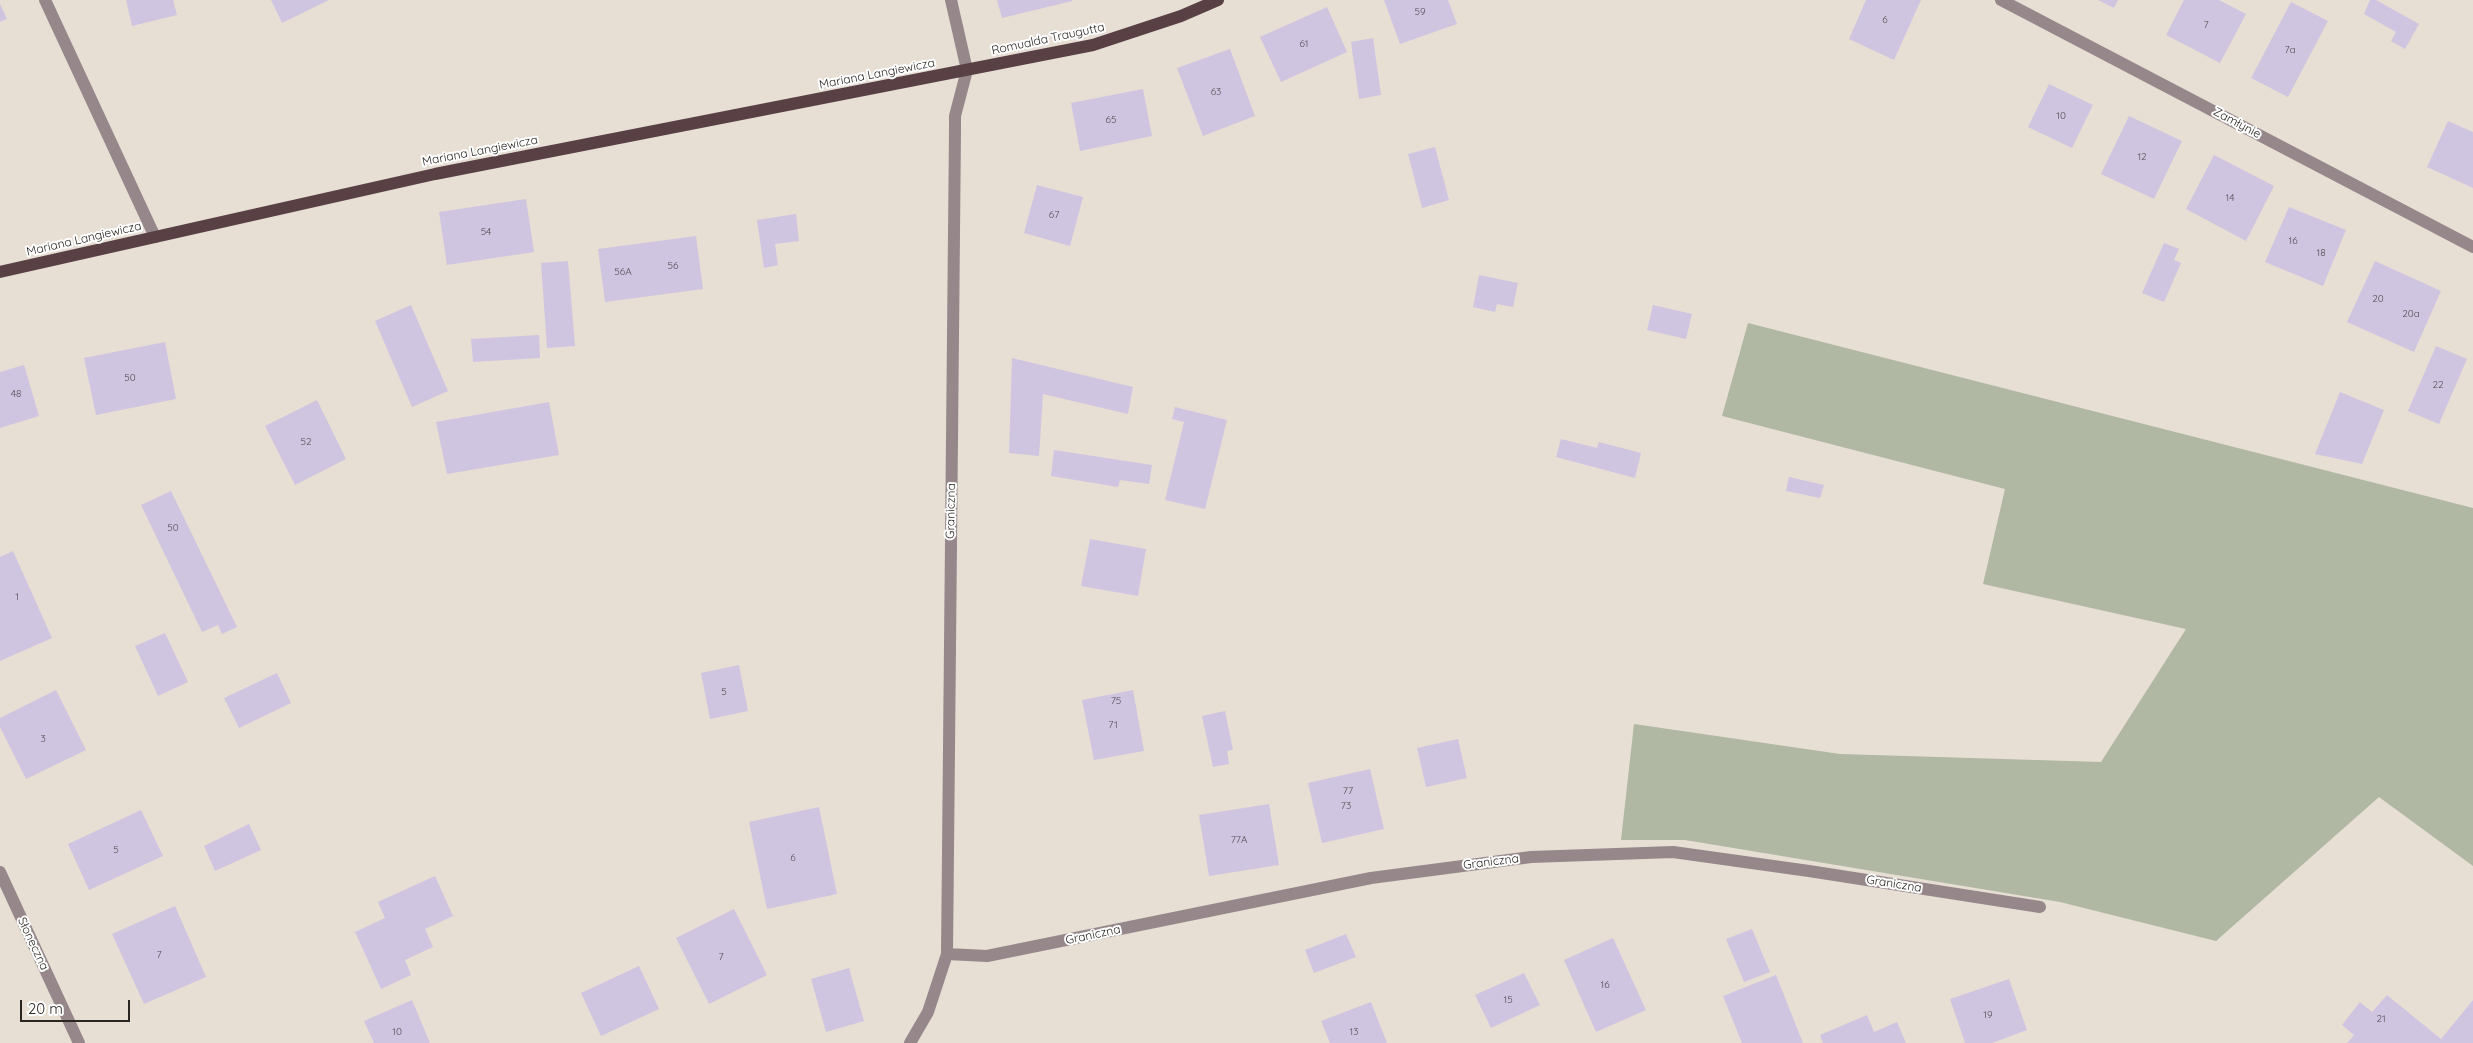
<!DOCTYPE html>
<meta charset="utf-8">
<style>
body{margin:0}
#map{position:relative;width:2473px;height:1043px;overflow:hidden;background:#e7ded4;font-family:Quicksand,sans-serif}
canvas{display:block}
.scale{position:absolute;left:20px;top:1000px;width:110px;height:22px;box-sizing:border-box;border:2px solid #292622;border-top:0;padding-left:6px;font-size:15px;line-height:18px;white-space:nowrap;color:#292622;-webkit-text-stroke:4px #fff;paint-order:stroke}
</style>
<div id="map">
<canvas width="2473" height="1043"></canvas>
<div class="scale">20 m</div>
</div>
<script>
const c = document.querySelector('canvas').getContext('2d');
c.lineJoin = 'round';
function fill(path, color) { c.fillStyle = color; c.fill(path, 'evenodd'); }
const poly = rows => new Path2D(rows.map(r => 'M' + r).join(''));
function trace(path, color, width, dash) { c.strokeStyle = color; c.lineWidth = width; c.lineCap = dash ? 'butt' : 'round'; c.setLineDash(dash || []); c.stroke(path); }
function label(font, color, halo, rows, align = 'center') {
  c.font = font + ' Quicksand,sans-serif'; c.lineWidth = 4; c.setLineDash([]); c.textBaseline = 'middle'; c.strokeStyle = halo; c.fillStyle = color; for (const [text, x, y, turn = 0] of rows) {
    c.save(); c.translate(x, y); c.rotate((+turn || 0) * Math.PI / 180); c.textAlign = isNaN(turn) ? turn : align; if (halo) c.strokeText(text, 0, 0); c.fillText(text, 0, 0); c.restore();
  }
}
fill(poly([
 [1748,323,2473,508,2473,866,2379,797,2216,941,2060,902,1685,840,1621,840,1634,724,1840,754,2101,762,2186,629,1983,584,2005,489,1722,416]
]), '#b0b7a2');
fill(poly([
 [126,0,173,0,177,15,132,26],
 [271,0,329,0,282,23],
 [997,0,1072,0,1072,1,1002,18],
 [1384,0,1448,0,1457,24,1400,44],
 [1866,0,1921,0,1894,60,1849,39],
 [2098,0,2118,0,2114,8],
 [2184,0,2219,0,2246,14,2220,63,2166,35],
 [2370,0,2376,0,2419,24,2405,49,2391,41,2396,32,2364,14],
 [2291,2,2328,21,2288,97,2251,78],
 [0,4,7,19,0,22],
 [1327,7,1347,52,1281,82,1260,37],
 [1373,38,1381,95,1359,99,1351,42],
 [1230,49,1255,116,1203,136,1177,68],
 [2049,84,2093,105,2072,148,2028,127],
 [1143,89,1152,136,1080,151,1071,103],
 [2129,116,2182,141,2154,199,2101,174],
 [2448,121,2473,132,2473,188,2427,167],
 [1435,147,1449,200,1422,208,1408,154],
 [2214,155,2274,186,2246,241,2186,209],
 [1037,185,1083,197,1070,246,1024,233],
 [526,199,534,252,447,265,439,212],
 [2289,207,2346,230,2323,286,2265,262],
 [796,214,799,241,775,244,778,265,764,268,757,220],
 [696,236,703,289,605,302,598,249],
 [2164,243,2179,249,2174,260,2181,263,2164,302,2142,293],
 [568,261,575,346,547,348,541,263],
 [2375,261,2441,291,2414,352,2347,322],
 [1479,275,1518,283,1513,307,1497,304,1495,312,1473,307],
 [411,305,448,391,412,407,375,321],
 [1653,305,1692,314,1686,339,1647,330],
 [539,335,540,358,473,362,471,339],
 [165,342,176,399,96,415,84,358],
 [2436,346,2467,359,2439,424,2408,411],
 [1012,358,1133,387,1128,414,1043,394,1039,456,1009,453],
 [24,365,39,416,0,428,0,372],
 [2340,392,2384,410,2362,464,2315,454],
 [317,400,346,459,295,485,265,426],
 [549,402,559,455,447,474,436,422],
 [1175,407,1227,420,1205,509,1165,500,1184,422,1172,419],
 [1561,439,1597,448,1599,442,1641,453,1635,478,1556,457],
 [1054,450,1152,465,1149,484,1120,480,1118,487,1051,476],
 [1789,477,1824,485,1820,498,1786,491],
 [171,491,237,627,222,634,218,625,202,632,141,505],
 [1090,539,1146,549,1138,596,1081,586],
 [13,551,52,638,0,661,0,557],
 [165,633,188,682,158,696,135,646],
 [739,665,748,711,710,719,701,673],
 [277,673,291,703,239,728,224,698],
 [56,690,86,750,26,779,0,727,0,718],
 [1133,690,1144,751,1094,760,1082,700],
 [1225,711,1233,750,1227,751,1229,764,1213,767,1202,716],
 [1458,739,1467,778,1426,787,1417,748],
 [1370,769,1384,829,1322,843,1308,783],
 [1269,804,1279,865,1209,876,1199,815],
 [819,807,837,894,767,909,749,822],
 [141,810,163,856,89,890,68,844],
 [249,824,261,850,215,871,204,846],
 [435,876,453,916,425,929,433,947,405,960,411,975,381,989,355,932,385,918,378,902],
 [175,906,206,977,144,1004,112,934],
 [734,909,767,975,709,1004,676,938],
 [1752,929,1770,972,1744,982,1726,939],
 [1346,934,1356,957,1314,973,1305,950],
 [1613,938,1646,1010,1596,1032,1564,960],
 [639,966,659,1009,601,1036,581,993],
 [849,968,864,1021,826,1032,811,979],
 [1524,973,1540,1005,1491,1028,1475,995],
 [1776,975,1803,1043,1742,1043,1723,996],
 [2009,979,2027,1030,1992,1043,1965,1043,1950,999],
 [2387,995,2441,1039,2473,1000,2473,1043,2347,1043,2354,1035,2342,1025,2360,1002,2372,1012],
 [412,1000,430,1043,374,1043,364,1021],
 [1371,1002,1387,1043,1330,1043,1321,1021],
 [1867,1015,1874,1032,1897,1022,1906,1043,1823,1043,1820,1035]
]), '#d0c5e1');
trace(poly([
 [45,0,155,237],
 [2001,0,2473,247],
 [0,872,79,1043],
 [947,954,987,956,1371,878,1531,857,1673,852,1809,871,2040,907],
 [910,1043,928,1012,947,954,955,130,955,116,967,70,951,0]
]), '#95878a', 12);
trace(poly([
 [0,272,435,174,1093,45,1181,16,1218,0]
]), '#584045', 12);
label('10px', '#534e52', null, [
 ["59",1420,12],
 ["6",1885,20],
 ["7",2206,25],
 ["61",1304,44],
 ["7a",2290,50],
 ["63",1216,92],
 ["10",2061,116],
 ["65",1111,120],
 ["12",2142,157],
 ["14",2230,198],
 ["67",1054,215],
 ["54",486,232],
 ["16",2293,241],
 ["18",2321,253],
 ["56",673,266],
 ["56A",623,272],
 ["20",2378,299],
 ["20a",2411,314],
 ["50",130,378],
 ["22",2438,385],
 ["48",16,394],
 ["52",306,442],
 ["50",173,528],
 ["1",17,597],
 ["5",724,692],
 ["75",1116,701],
 ["71",1113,725],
 ["3",43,739],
 ["77",1348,791],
 ["73",1346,806],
 ["77A",1239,840],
 ["5",116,850],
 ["6",793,858],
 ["7",159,955],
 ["7",721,957],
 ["16",1605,985],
 ["15",1508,1000],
 ["19",1988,1015],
 ["21",2381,1019],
 ["10",397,1032],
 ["13",1354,1032]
]);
label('12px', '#292622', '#fff', [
 ["Romualda Traugutta",1048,39,-12],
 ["Mariana Langiewicza",877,74,-11],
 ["Zamłynie",2237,123,28],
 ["Mariana Langiewicza",480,151,-11],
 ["Mariana Langiewicza",84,239,-13],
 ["Graniczna",951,511,-89],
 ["Graniczna",1491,862,-7],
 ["Graniczna",1894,884,9],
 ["Graniczna",1093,935,-12],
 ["Słoneczna",33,944,65]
]);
</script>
